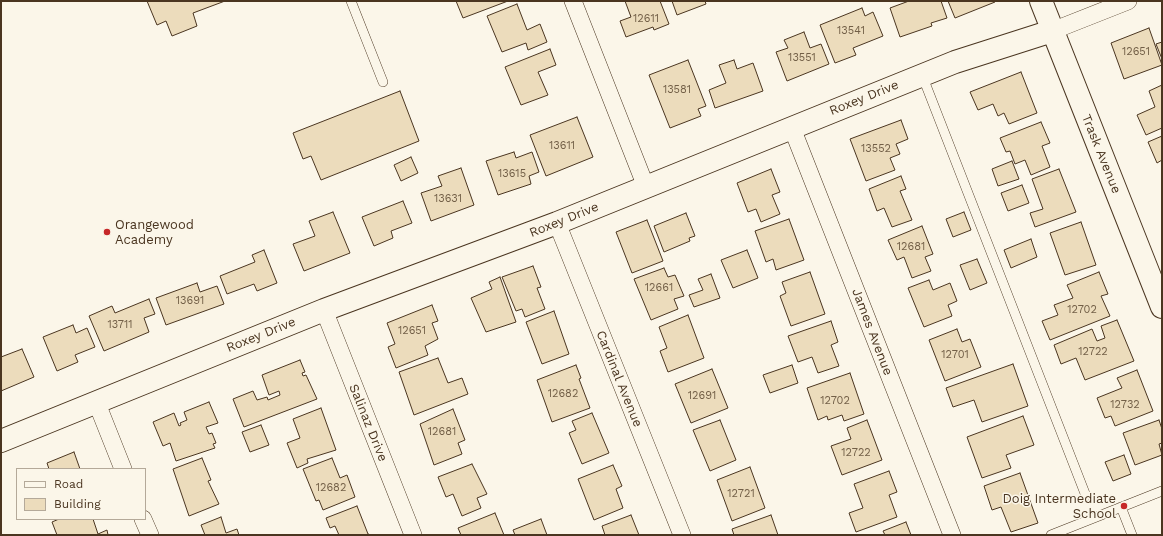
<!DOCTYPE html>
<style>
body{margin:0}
#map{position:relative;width:1163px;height:536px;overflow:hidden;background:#fbf6e9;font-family:"Work Sans",sans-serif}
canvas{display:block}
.frame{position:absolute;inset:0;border:2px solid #4a3520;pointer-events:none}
.legend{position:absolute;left:16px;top:468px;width:130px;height:52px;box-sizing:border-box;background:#fbf6e9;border:1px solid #b4a999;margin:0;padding:5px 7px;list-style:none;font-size:12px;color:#4a3520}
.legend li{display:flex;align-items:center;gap:8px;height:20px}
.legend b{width:20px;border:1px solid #b4a999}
</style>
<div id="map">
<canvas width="1163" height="536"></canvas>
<div class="frame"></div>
<ul class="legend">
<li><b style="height:5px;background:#fbf6e9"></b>Road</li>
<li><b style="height:11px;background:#ecdcbc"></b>Building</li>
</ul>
</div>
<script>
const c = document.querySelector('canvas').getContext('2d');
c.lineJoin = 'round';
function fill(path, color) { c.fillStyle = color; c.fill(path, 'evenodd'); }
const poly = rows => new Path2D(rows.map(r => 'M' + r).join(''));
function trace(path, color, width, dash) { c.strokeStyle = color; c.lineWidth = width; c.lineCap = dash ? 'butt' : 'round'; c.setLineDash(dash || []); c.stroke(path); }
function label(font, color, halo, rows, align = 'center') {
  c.font = font + ' "Work Sans",sans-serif'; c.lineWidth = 3; c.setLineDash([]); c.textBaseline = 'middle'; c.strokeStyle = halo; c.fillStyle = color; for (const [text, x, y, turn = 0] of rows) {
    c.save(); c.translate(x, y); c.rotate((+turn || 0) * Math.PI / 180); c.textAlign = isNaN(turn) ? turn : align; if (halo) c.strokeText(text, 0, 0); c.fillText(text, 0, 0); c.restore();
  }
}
const building = poly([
 [147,1,225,1,193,13,197,26,172,36,166,21,157,25,147,1],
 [456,1,508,1,463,18,456,1],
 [625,1,660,1,669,24,654,30,653,27,626,37,620,21,631,17,625,1],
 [672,1,705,1,706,4,677,15,672,1],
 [909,1,941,1,947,18,931,23,932,26,900,37,890,8,909,1],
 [948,1,995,1,995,2,955,18,948,1],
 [517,4,527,30,540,24,547,42,528,50,526,43,502,52,487,16,517,4],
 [862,8,865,16,873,12,883,36,853,48,856,55,835,63,820,25,862,8],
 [1149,28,1162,65,1124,79,1111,43,1149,28],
 [804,32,810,48,821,44,829,64,787,81,776,52,788,48,784,40,804,32],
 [1162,42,1162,59,1156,44,1162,42],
 [550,49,556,65,538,72,548,95,521,105,505,67,550,49],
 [688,60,706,106,698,109,701,116,670,128,649,75,688,60],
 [734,60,737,69,753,63,763,91,715,108,709,90,726,83,719,65,734,60],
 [1021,72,1037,113,1009,124,1004,113,998,116,993,104,978,110,970,92,1021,72],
 [1162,85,1162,128,1146,135,1137,115,1155,107,1149,91,1162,85],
 [400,91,419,141,321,180,311,156,303,159,293,133,400,91],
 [577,117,593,157,546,176,530,135,577,117],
 [901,120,908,139,896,144,900,154,890,158,895,170,866,181,850,139,901,120],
 [1041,122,1050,143,1042,146,1050,167,1031,175,1025,160,1015,164,1010,151,1006,152,1000,138,1041,122],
 [1162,136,1162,160,1157,163,1148,142,1162,136],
 [514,152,516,158,532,152,539,172,529,176,531,184,498,195,486,161,514,152],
 [411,157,418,173,401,181,394,165,411,157],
 [1012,161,1019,179,998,186,992,169,1012,161],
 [461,168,474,205,431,221,421,193,442,186,438,176,461,168],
 [771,169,780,192,772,195,780,214,761,222,756,209,748,212,737,183,771,169],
 [1059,169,1076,212,1035,227,1030,213,1043,209,1032,179,1059,169],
 [901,176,906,189,900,191,912,220,892,227,884,208,877,211,869,189,901,176],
 [1022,185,1029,203,1008,211,1001,193,1022,185],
 [403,201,412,223,391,231,393,238,374,246,362,217,403,201],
 [333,212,350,253,304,271,293,244,315,236,309,221,333,212],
 [964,212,971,230,953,237,946,219,964,212],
 [686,213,695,236,689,238,690,241,664,252,654,226,686,213],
 [789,219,804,260,776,270,773,259,766,262,755,231,789,219],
 [647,220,663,261,632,273,616,232,647,220],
 [1081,222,1096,265,1065,275,1050,233,1081,222],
 [922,226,933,254,925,257,931,271,912,278,904,257,897,260,888,240,922,226],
 [1031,239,1037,257,1011,268,1004,250,1031,239],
 [264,250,277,283,257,291,254,284,227,294,220,276,255,262,252,255,264,250],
 [747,250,758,278,733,288,721,260,747,250],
 [977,259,987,283,970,290,960,265,977,259],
 [533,266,541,287,537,288,545,309,525,317,522,309,516,311,502,277,533,266],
 [664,268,668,277,675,275,684,296,674,299,678,309,651,320,634,279,664,268],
 [810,272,825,314,791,326,780,296,786,293,782,282,810,272],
 [1099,272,1108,294,1101,296,1110,316,1050,340,1042,321,1058,315,1054,305,1073,298,1067,285,1099,272],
 [711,274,720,298,694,307,689,295,703,290,698,279,711,274],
 [500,277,516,322,486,332,471,298,492,289,489,282,500,277],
 [929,280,933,290,950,283,957,301,948,305,952,316,924,327,908,288,929,280],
 [197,283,200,292,217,286,224,304,166,325,156,298,197,283],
 [149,299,155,314,144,318,149,332,104,351,89,316,112,306,115,313,149,299],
 [432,305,438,321,432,323,438,339,425,346,428,355,396,368,388,347,395,344,387,323,432,305],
 [554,311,569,354,542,364,526,322,554,311],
 [688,315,704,358,668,372,660,351,667,348,659,327,688,315],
 [1117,320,1134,361,1085,380,1076,358,1061,364,1054,345,1092,329,1097,341,1105,338,1101,326,1117,320],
 [831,321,838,342,831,345,839,366,818,373,812,357,798,362,788,336,831,321],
 [73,325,76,333,87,328,95,347,75,355,78,362,57,371,43,337,73,325],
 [957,329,962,342,970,339,981,367,945,381,929,340,957,329],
 [22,349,34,377,1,391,1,357,22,349],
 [438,358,448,383,462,378,468,394,414,415,399,372,438,358],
 [300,360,305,372,302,373,303,376,306,375,317,399,244,427,233,399,253,391,257,400,267,397,268,400,280,395,279,391,269,395,262,375,300,360],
 [1013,364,1028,406,982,422,974,400,953,407,946,388,1013,364],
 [576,365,581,378,579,379,590,408,552,422,537,380,576,365],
 [792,365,798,383,770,393,763,375,792,365],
 [712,369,728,408,691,423,675,384,712,369],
 [1137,370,1153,411,1115,426,1111,416,1105,418,1097,398,1122,388,1117,378,1137,370],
 [850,373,864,414,844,421,842,415,828,420,827,416,818,420,807,388,850,373],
 [209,402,218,423,206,427,209,434,212,433,216,443,213,444,215,448,176,461,170,443,163,446,153,422,174,413,179,426,181,425,180,423,187,420,184,412,209,402],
 [321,408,336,450,307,459,308,463,297,468,287,443,300,438,293,419,321,408],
 [453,409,465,440,458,443,462,454,434,465,420,424,453,409],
 [592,413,609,453,582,464,569,433,576,430,572,421,592,413],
 [1023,416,1034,445,1006,455,1011,468,982,478,967,437,1023,416],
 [720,420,736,460,710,471,693,430,720,420],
 [867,420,882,460,842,475,831,446,851,439,847,428,867,420],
 [1159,420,1162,429,1162,443,1159,444,1162,455,1135,465,1123,433,1159,420],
 [261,425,269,445,250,452,242,432,261,425],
 [74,452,80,469,49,469,47,463,74,452],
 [1124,455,1131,474,1113,481,1105,462,1124,455],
 [202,458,211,480,208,481,219,504,189,516,173,469,202,458],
 [332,458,340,478,347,475,355,497,323,510,319,500,316,501,303,469,332,458],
 [472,464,487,494,477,498,481,508,462,516,453,494,446,497,438,477,472,464],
 [613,465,622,486,616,489,623,508,594,520,578,479,613,465],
 [750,467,765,508,732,521,717,480,750,467],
 [889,471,897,492,889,495,897,517,856,532,849,513,863,508,854,484,889,471],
 [1020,473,1038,523,1011,532,1001,507,992,510,984,486,1020,473],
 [357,506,368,534,371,535,339,535,335,526,330,528,326,518,357,506],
 [495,513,504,535,461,535,458,528,495,513],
 [631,515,639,535,605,535,602,526,631,515],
 [771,515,778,535,734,535,732,529,771,515],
 [221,517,226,533,237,529,239,535,205,535,201,525,221,517],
 [59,519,93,519,98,534,107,530,108,535,57,535,52,522,59,519],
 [541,519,547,535,515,535,513,530,541,519],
 [906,522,911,535,885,535,883,531,906,522]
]);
fill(building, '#ecdcbc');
trace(building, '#4a3520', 1);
const lane = poly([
 [351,1,383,82],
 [922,75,1086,496],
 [1121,507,1132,535],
 [1051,535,1162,491]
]);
const street = poly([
 [573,1,646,187],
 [1052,31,1128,1],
 [792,128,952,535],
 [557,223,682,535],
 [324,310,413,535],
 [96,401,123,469],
 [143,519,150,535]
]);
const secondary = poly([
 [1041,1,1162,307],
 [1,441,324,310,557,223,955,62,1052,31]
]);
trace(lane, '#4a3520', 10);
trace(street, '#4a3520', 18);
trace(secondary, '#4a3520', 24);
trace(lane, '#fbf6e9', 9);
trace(street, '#fbf6e9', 17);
trace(secondary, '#fbf6e9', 22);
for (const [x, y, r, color] of [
 [107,232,4,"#c62828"],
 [1124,506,4,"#c62828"]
]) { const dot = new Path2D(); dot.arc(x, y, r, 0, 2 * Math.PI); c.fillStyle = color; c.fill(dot); trace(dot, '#fbf6e9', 1.5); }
label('11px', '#725f47', null, [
 ["12611",646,19],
 ["13541",851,31],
 ["12651",1136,52],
 ["13551",802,58],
 ["13581",677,90],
 ["13611",562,146],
 ["13552",876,149],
 ["13615",512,174],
 ["13631",448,199],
 ["12681",911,247],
 ["12661",659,288],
 ["13691",190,301],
 ["12702",1082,310],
 ["13711",120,325],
 ["12651",412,331],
 ["12722",1093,352],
 ["12701",955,355],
 ["12682",563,394],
 ["12691",702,396],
 ["12702",835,401],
 ["12732",1125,405],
 ["12681",442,432],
 ["12722",856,453],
 ["12682",331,488],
 ["12721",741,494]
]);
label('13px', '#4a3520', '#fbf6e9', [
 ["Roxey Drive",864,98,-22],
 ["Trask Avenue",1101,154,68],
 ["Roxey Drive",564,220,-22],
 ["James Avenue",872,332,69],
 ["Roxey Drive",261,335,-22],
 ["Cardinal Avenue",619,379,68],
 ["Salinaz Drive",368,423,68]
]);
label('13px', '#4a3520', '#fbf6e9', [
 ["Orangewood",115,225],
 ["Academy",115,240],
 ["Doig Intermediate",1116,499,"right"],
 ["School",1116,514,"right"]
], 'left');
</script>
